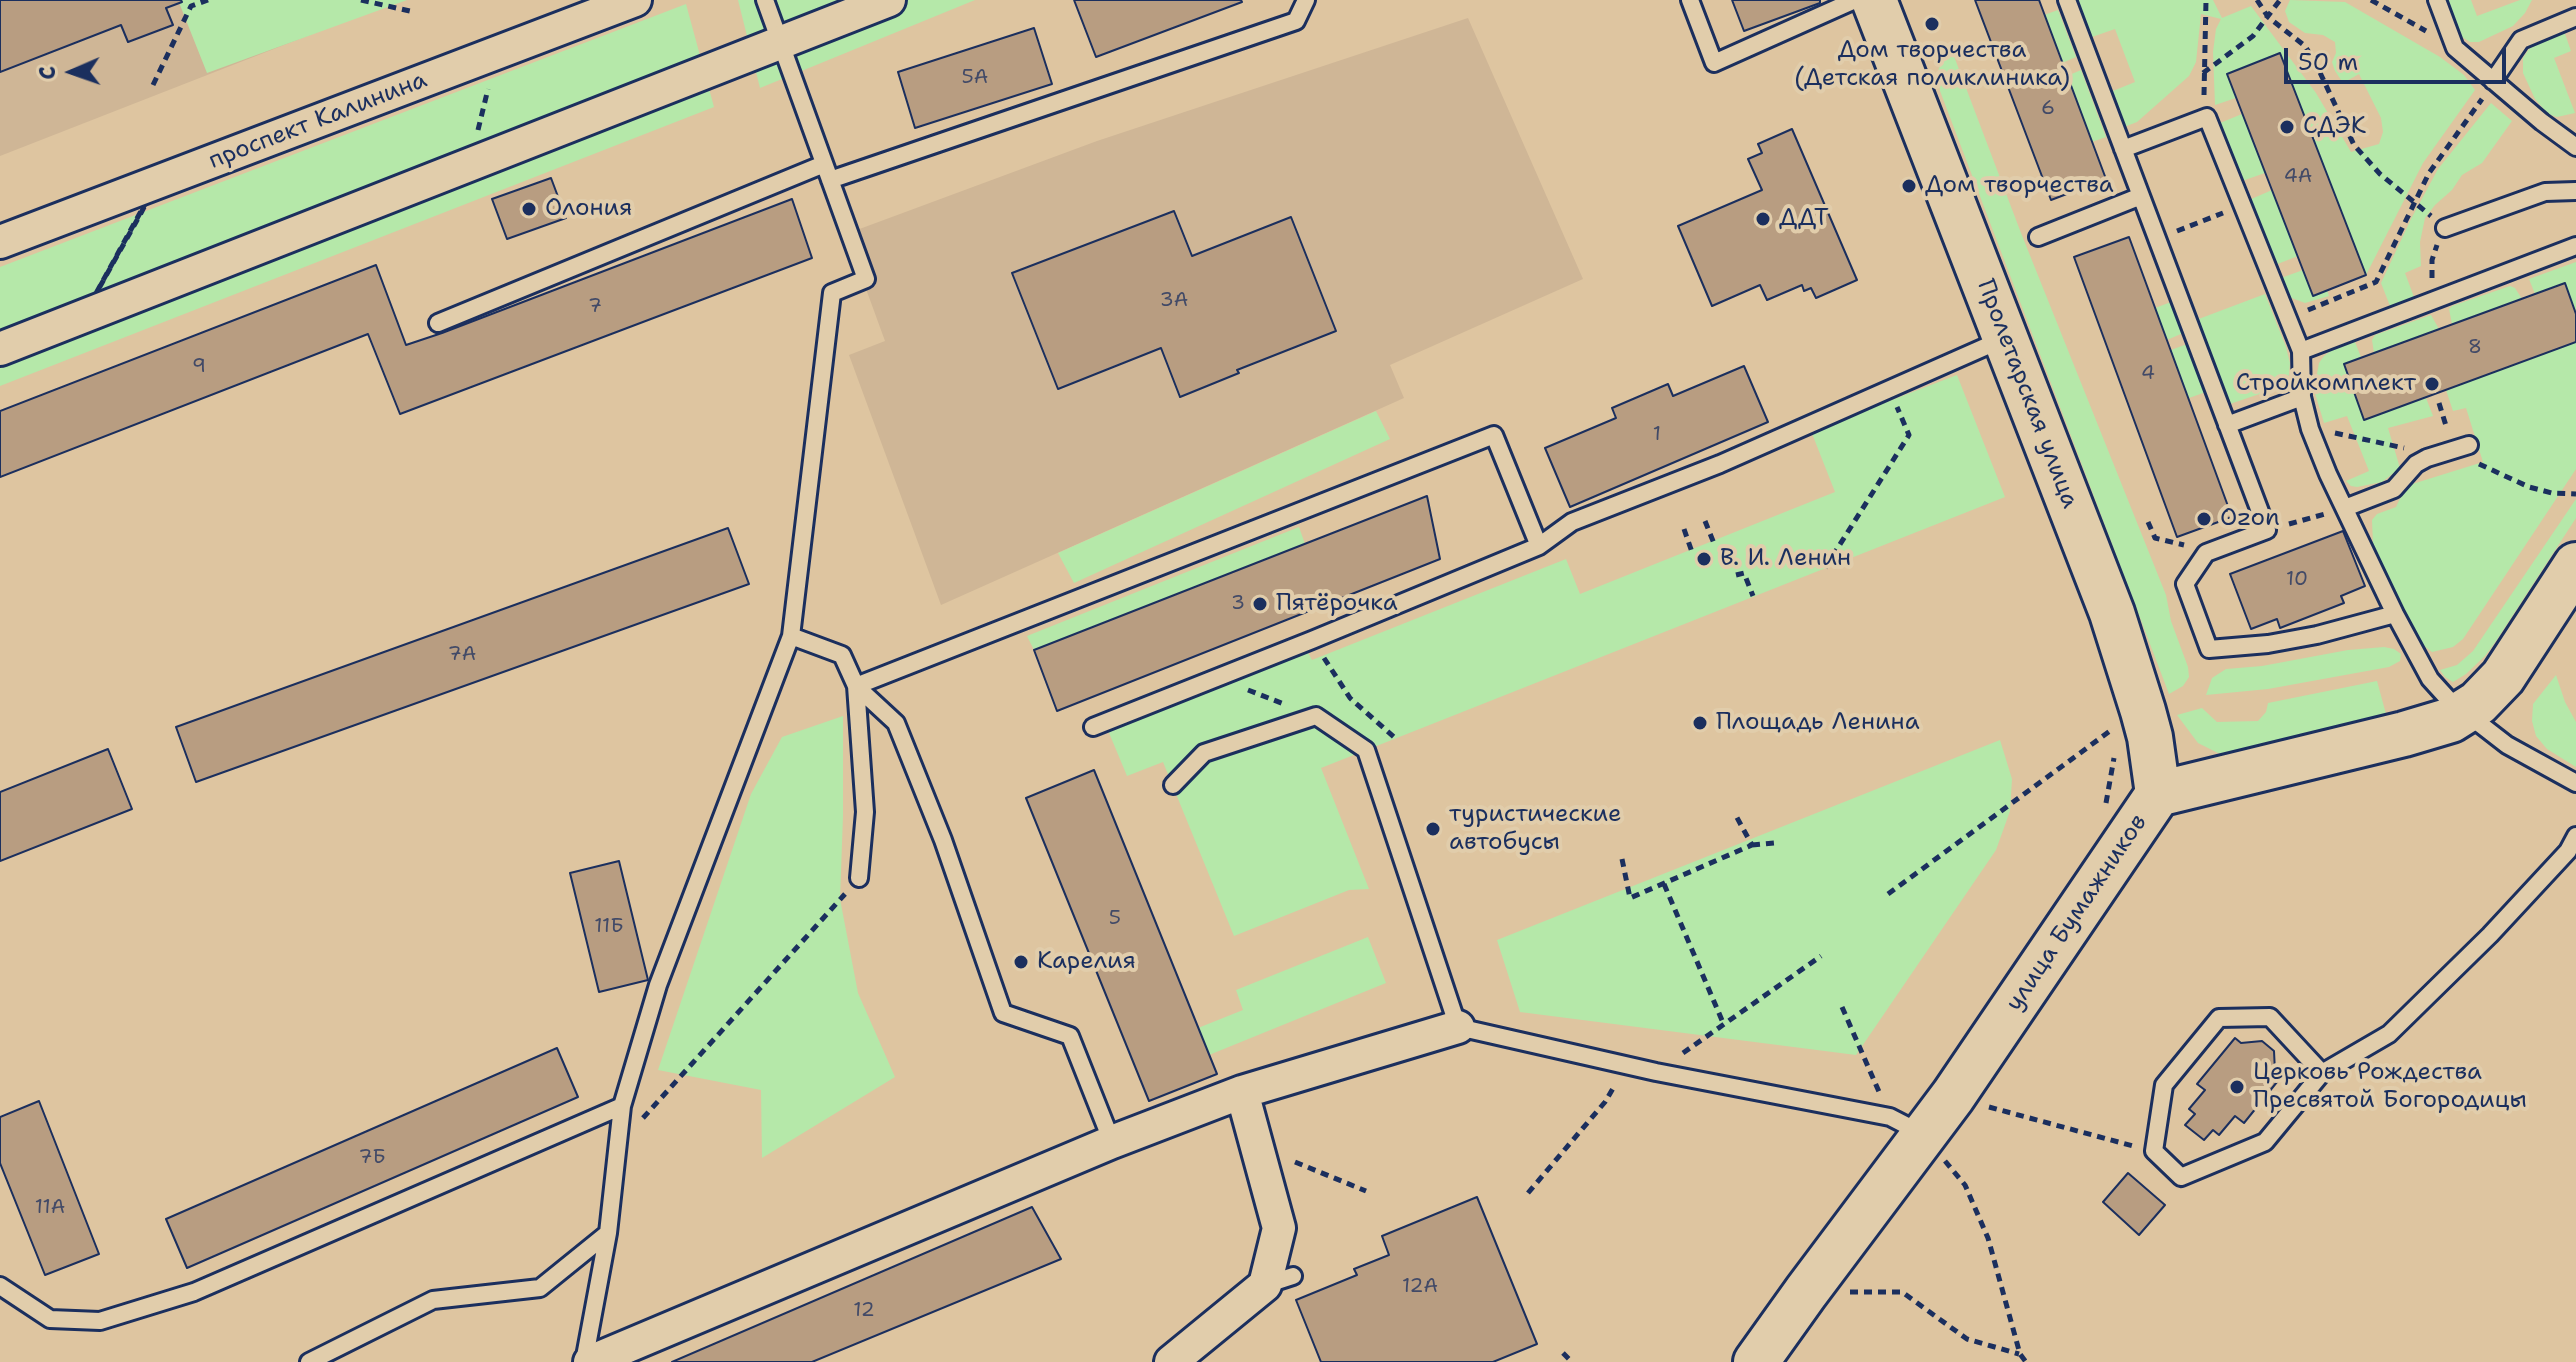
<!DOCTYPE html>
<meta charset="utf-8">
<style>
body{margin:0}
#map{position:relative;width:2576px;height:1362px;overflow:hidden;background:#dec5a0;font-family:"Shantell Sans",sans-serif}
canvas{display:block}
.north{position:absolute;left:32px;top:32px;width:80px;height:80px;-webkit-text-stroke:6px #e1cdab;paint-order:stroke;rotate:268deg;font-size:22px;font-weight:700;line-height:32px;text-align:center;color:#1b2f5e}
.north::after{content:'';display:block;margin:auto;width:28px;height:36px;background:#1b2f5e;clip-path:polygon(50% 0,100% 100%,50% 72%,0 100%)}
.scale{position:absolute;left:2284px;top:48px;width:222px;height:36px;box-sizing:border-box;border:4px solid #1b2f5e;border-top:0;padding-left:10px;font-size:24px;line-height:28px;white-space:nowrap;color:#1b2f5e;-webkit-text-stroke:6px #e1cdab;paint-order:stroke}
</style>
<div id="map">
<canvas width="2576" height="1362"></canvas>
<div class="north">С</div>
<div class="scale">50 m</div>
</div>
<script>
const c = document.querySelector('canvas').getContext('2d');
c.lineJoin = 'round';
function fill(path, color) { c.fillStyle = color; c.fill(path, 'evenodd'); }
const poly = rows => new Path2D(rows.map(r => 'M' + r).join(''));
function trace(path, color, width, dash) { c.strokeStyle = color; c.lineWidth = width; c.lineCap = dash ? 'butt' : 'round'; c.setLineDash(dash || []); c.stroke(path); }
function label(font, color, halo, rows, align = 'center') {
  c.font = font + ' "Shantell Sans",sans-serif'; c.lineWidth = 8; c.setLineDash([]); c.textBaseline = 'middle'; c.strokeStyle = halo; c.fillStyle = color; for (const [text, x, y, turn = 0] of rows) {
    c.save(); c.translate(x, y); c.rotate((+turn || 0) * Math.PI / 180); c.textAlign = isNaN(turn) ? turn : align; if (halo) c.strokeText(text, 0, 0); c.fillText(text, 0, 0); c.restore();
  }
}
fill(poly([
 [0,0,394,2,0,156],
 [1468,18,1583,279,1390,365,1404,398,941,605,849,355,885,341,846,234,1097,141]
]), '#cfb696');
fill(poly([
 [178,0,407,0,207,73],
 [738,0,975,0,760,88],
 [2078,0,2213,0,2222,18,2251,6,2316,93,2351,152,2379,144,2383,132,2381,118,2359,74,2343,83,2335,71,2332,62,2336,53,2335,42,2323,35,2305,33,2289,22,2285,11,2290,0,2345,2,2440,57,2464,75,2475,90,2423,163,2366,275,2280,54,2227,74,2236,98,2215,105,2213,52,2216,29,2221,19,2201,14,2196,62,2189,76,2137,122,2124,127,2120,123,2108,93,2135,82,2115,29,2092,37],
 [2448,0,2471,0,2477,16,2520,0,2532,0,2525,13,2513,26,2479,42,2470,42,2462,37],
 [686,4,714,107,0,386,0,267],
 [2058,10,2076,57,2062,63,2044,15],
 [2564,31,2571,51,2554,58,2575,113,2557,117,2548,114,2535,99,2523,73,2523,58,2529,49,2541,40],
 [1952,51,2021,233,2166,595,2171,621,2188,667,2189,677,2183,686,2169,694,1940,91,1938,71,1942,60],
 [2081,70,2106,137,2092,142,2067,76],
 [2491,103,2512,121,2482,163,2462,175,2452,190,2435,205,2425,218,2420,242,2421,266,2405,273,2414,297,2390,306,2381,283,2411,219,2438,169],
 [2242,114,2265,173,2242,181,2220,123],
 [2272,190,2298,256,2275,265,2249,200],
 [2576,262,2576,314,2565,283,2535,294,2529,279],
 [2303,270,2327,290,2329,296,2305,303,2289,297,2281,278],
 [2510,286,2515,288,2522,299,2452,324,2449,309,2452,306],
 [2265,294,2286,347,2290,363,2289,375,2283,386,2227,405,2196,320],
 [2171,302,2183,333,2167,340,2155,308],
 [2431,315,2439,329,2374,353,2372,340,2375,335],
 [2355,342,2361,357,2344,364,2364,420,2426,398,2433,416,2388,428,2400,468,2382,482,2357,487,2351,486,2346,481,2369,471,2347,416,2324,423,2314,390,2319,363,2324,356,2332,350],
 [2576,342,2576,469,2463,639,2453,647,2432,652,2424,646,2415,634,2380,560,2373,544,2372,520,2377,514,2396,507,2406,486,2483,462,2466,408,2453,411,2446,390],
 [2187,344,2206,392,2189,398,2171,350],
 [1957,375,2005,497,1321,768,1369,889,1349,890,1234,936,1163,762,1127,776,1107,728,1305,647,1312,660,1566,559,1580,594,1835,492,1811,431],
 [1376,411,1390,439,1074,583,1058,553],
 [2576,499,2576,518,2496,641,2485,656,2466,674,2453,682,2445,677,2440,670,2457,665,2473,651],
 [1299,527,1305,544,1034,650,1027,636],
 [2384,647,2394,649,2401,654,2400,661,2389,667,2268,689,2206,695,2212,678,2226,669,2262,666,2348,650],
 [2556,675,2565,702,2576,722,2576,767,2547,749,2536,736,2532,721,2533,704],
 [2377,681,2386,714,2229,753,2218,753,2198,743,2177,715,2202,708,2217,722,2258,721,2266,712,2268,703],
 [843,716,843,816,840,899,858,993,895,1077,762,1158,761,1090,658,1070,751,794,782,737],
 [2000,740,2012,779,2010,811,1996,850,1856,1055,1520,1012,1497,940],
 [1368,937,1386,983,1209,1055,1198,1028,1243,1010,1236,990]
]), '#b5e8a9');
const building = poly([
 [0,0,181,0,182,2,166,8,173,25,128,42,121,25,0,72,0,0],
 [1074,0,1241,0,1242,2,1096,57,1074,0],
 [1732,0,1820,0,1820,3,1744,31,1732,0],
 [1975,0,2039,0,2106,179,2051,200,1975,0],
 [1034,28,1052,84,915,128,898,72,1034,28],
 [2280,53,2366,275,2313,296,2227,74,2280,53],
 [1792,129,1857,280,1816,298,1811,288,1804,291,1802,285,1767,300,1760,285,1712,306,1678,226,1762,190,1748,159,1762,153,1758,144,1792,129],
 [551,178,566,218,507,239,492,199,551,178],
 [792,199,812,258,400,414,368,334,0,477,0,411,376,265,406,345,442,333,792,199],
 [1174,211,1192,256,1291,217,1336,331,1237,370,1239,373,1180,397,1161,348,1058,389,1012,273,1174,211],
 [2129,237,2232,517,2177,537,2074,257,2129,237],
 [2565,283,2576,314,2576,342,2364,420,2344,364,2565,283],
 [1744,366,1768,422,1570,507,1545,448,1616,418,1612,408,1668,384,1673,396,1744,366],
 [1427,496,1440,559,1057,711,1034,650,1427,496],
 [728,528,749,584,196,782,176,727,728,528],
 [2343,531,2365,586,2341,596,2344,603,2280,628,2277,619,2251,629,2230,574,2343,531],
 [108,749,132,809,0,861,0,792,108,749],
 [1094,770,1217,1074,1149,1101,1026,798,1094,770],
 [619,861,648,980,599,992,570,873,619,861],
 [2235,1038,2241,1043,2262,1041,2274,1051,2275,1072,2281,1077,2244,1123,2235,1116,2219,1135,2213,1130,2204,1140,2185,1125,2195,1114,2189,1109,2205,1090,2197,1084,2235,1038],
 [557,1048,578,1097,187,1268,166,1219,557,1048],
 [39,1101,99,1254,45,1275,0,1163,0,1117,39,1101],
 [2128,1173,2165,1205,2139,1235,2103,1202,2128,1173],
 [1477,1197,1537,1344,1493,1362,1321,1362,1296,1300,1357,1275,1354,1269,1389,1255,1382,1236,1477,1197],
 [1032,1207,1061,1259,812,1362,672,1362,1032,1207]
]);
fill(building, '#b89d81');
trace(building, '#1b2f5e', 2);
const lane = poly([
 [1690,0,1714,63,1855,0],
 [2067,0,2267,530,2206,553,2185,584,2209,649,2268,644,2317,635,2395,614],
 [2437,0,2455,48,2542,122,2576,147],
 [2493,81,2521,40,2576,17],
 [2123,149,2207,117,2301,351],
 [830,180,1296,21,1306,0],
 [2445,228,2545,192,2576,191],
 [2038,237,2141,196],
 [438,323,824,164],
 [2302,397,2301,351,2576,246],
 [2227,425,2302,397,2310,429,2328,474,2395,614,2430,679,2449,700,2507,745,2576,783],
 [2345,508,2394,489,2416,464,2427,458,2469,445],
 [791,636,842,655,856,686,865,812,859,878],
 [1093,727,1312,640,1539,546,1572,522,1720,464,2003,339],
 [1173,785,1204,753,1316,716,1366,750,1458,1027,1656,1072,1890,1117,1923,1134],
 [2322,1073,2270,1017,2219,1018,2164,1085,2154,1151,2181,1177,2265,1142,2322,1073,2389,1034,2490,935,2568,851,2576,836],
 [1112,1142,1070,1036,1003,1013,943,840,896,723,856,686,1494,435,1539,546],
 [1265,1285,1293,1276],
 [0,1286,50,1319,100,1321,194,1292,622,1106],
 [309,1362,433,1300,540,1288,608,1233],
 [584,1362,608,1233,622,1106,658,985,791,636,832,293,866,279,765,0]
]);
const street = poly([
 [0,242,635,0],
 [0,349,889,0],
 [590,1362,1112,1142,1242,1092,1458,1027],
 [1171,1362,1265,1285,1279,1228,1242,1092]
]);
const secondary = poly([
 [1874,0,2112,613,2143,711,2150,737,2158,794],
 [1756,1362,1806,1292,1953,1096,2158,794,2404,734,2451,720,2478,703,2503,677,2576,565]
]);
trace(lane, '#1b2f5e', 22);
trace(street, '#1b2f5e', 38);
trace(secondary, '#1b2f5e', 50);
trace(poly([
 [361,0,414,12],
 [2257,0,2268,17,2305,46,2316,64,2354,145,2380,174,2431,216],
 [2371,0,2426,31],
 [2203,73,2253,36,2280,0],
 [153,85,191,6,208,0],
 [2204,95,2206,0],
 [478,130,488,89],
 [157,182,141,213,83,317,157,182],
 [2177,231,2223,213],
 [2432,278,2432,260,2437,245],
 [2308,310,2376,282,2429,173,2482,99],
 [2439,403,2447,429],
 [2335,433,2404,448],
 [2479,464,2529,487,2552,493,2576,494],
 [1705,521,1715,546],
 [2148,522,2155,538,2184,545],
 [2289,524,2325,514],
 [1684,529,1693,555],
 [1825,568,1909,435,1897,407],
 [1736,575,1744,573,1753,596],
 [1324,658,1350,698,1395,738],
 [1248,690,1284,704],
 [2106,803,2114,758],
 [1752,845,1774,843],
 [1622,859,1630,898,1752,845,1735,814],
 [1664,884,1724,1025],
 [1888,894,2110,731],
 [1842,1007,1880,1094],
 [1683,1053,1821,956],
 [1989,1107,2133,1146],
 [643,1118,845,894],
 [1945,1161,1965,1185,1988,1238,2020,1354,2026,1362],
 [1295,1162,1366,1191],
 [1528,1193,1605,1102,1615,1085],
 [1850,1292,1902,1292,1967,1339,2019,1354],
 [1563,1353,1572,1362]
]), '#1b2f5e', 5, [8, 6]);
trace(lane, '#e1cdab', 16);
trace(street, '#e1cdab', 32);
trace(secondary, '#e1cdab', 44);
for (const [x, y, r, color] of [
 [1932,24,8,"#1b2f5e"],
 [2287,127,8,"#1b2f5e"],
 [1909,186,8,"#1b2f5e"],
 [529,209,8,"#1b2f5e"],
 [1763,219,8,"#1b2f5e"],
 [2432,384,8,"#1b2f5e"],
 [2204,519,8,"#1b2f5e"],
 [1704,559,8,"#1b2f5e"],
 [1260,604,8,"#1b2f5e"],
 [1700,723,8,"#1b2f5e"],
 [1433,829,8,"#1b2f5e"],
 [1021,962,8,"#1b2f5e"],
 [2237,1087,8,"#1b2f5e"]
]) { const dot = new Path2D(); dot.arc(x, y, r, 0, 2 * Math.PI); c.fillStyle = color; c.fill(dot); trace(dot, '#e1cdab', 3); }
label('20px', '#424a67', null, [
 ["5А",975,78],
 ["6",2048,109],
 ["4А",2298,177],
 ["3А",1174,301],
 ["7",595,307],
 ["8",2475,348],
 ["9",199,367],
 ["4",2148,374],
 ["1",1657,435],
 ["10",2297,580],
 ["3",1238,604],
 ["7А",462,655],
 ["5",1115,919],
 ["11Б",609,927],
 ["7Б",372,1158],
 ["11А",50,1208],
 ["12А",1420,1287],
 ["12",864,1311]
]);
label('24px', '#1b2f5e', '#e1cdab', [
 ["Дом творчества",1932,51,"center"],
 ["(Детская поликлиника)",1932,79,"center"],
 ["СДЭК",2303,127],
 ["Дом творчества",1925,186],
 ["Олония",545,209],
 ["ДДТ",1779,219],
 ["Стройкомплект",2416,384,"right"],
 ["Ozon",2220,519],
 ["В. И. Ленин",1720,559],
 ["Пятёрочка",1276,604],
 ["Площадь Ленина",1716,723],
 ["туристические",1449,815],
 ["автобусы",1449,843],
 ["Карелия",1037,962],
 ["Церковь Рождества",2253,1073],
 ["Пресвятой Богородицы",2253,1101]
], 'left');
label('24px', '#1b2f5e', '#e1cdab', [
 ["проспект Калинина",318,121,-21],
 ["Пролетарская улица",2027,394,69],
 ["улица Бумажников",2077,913,-56]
]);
</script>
